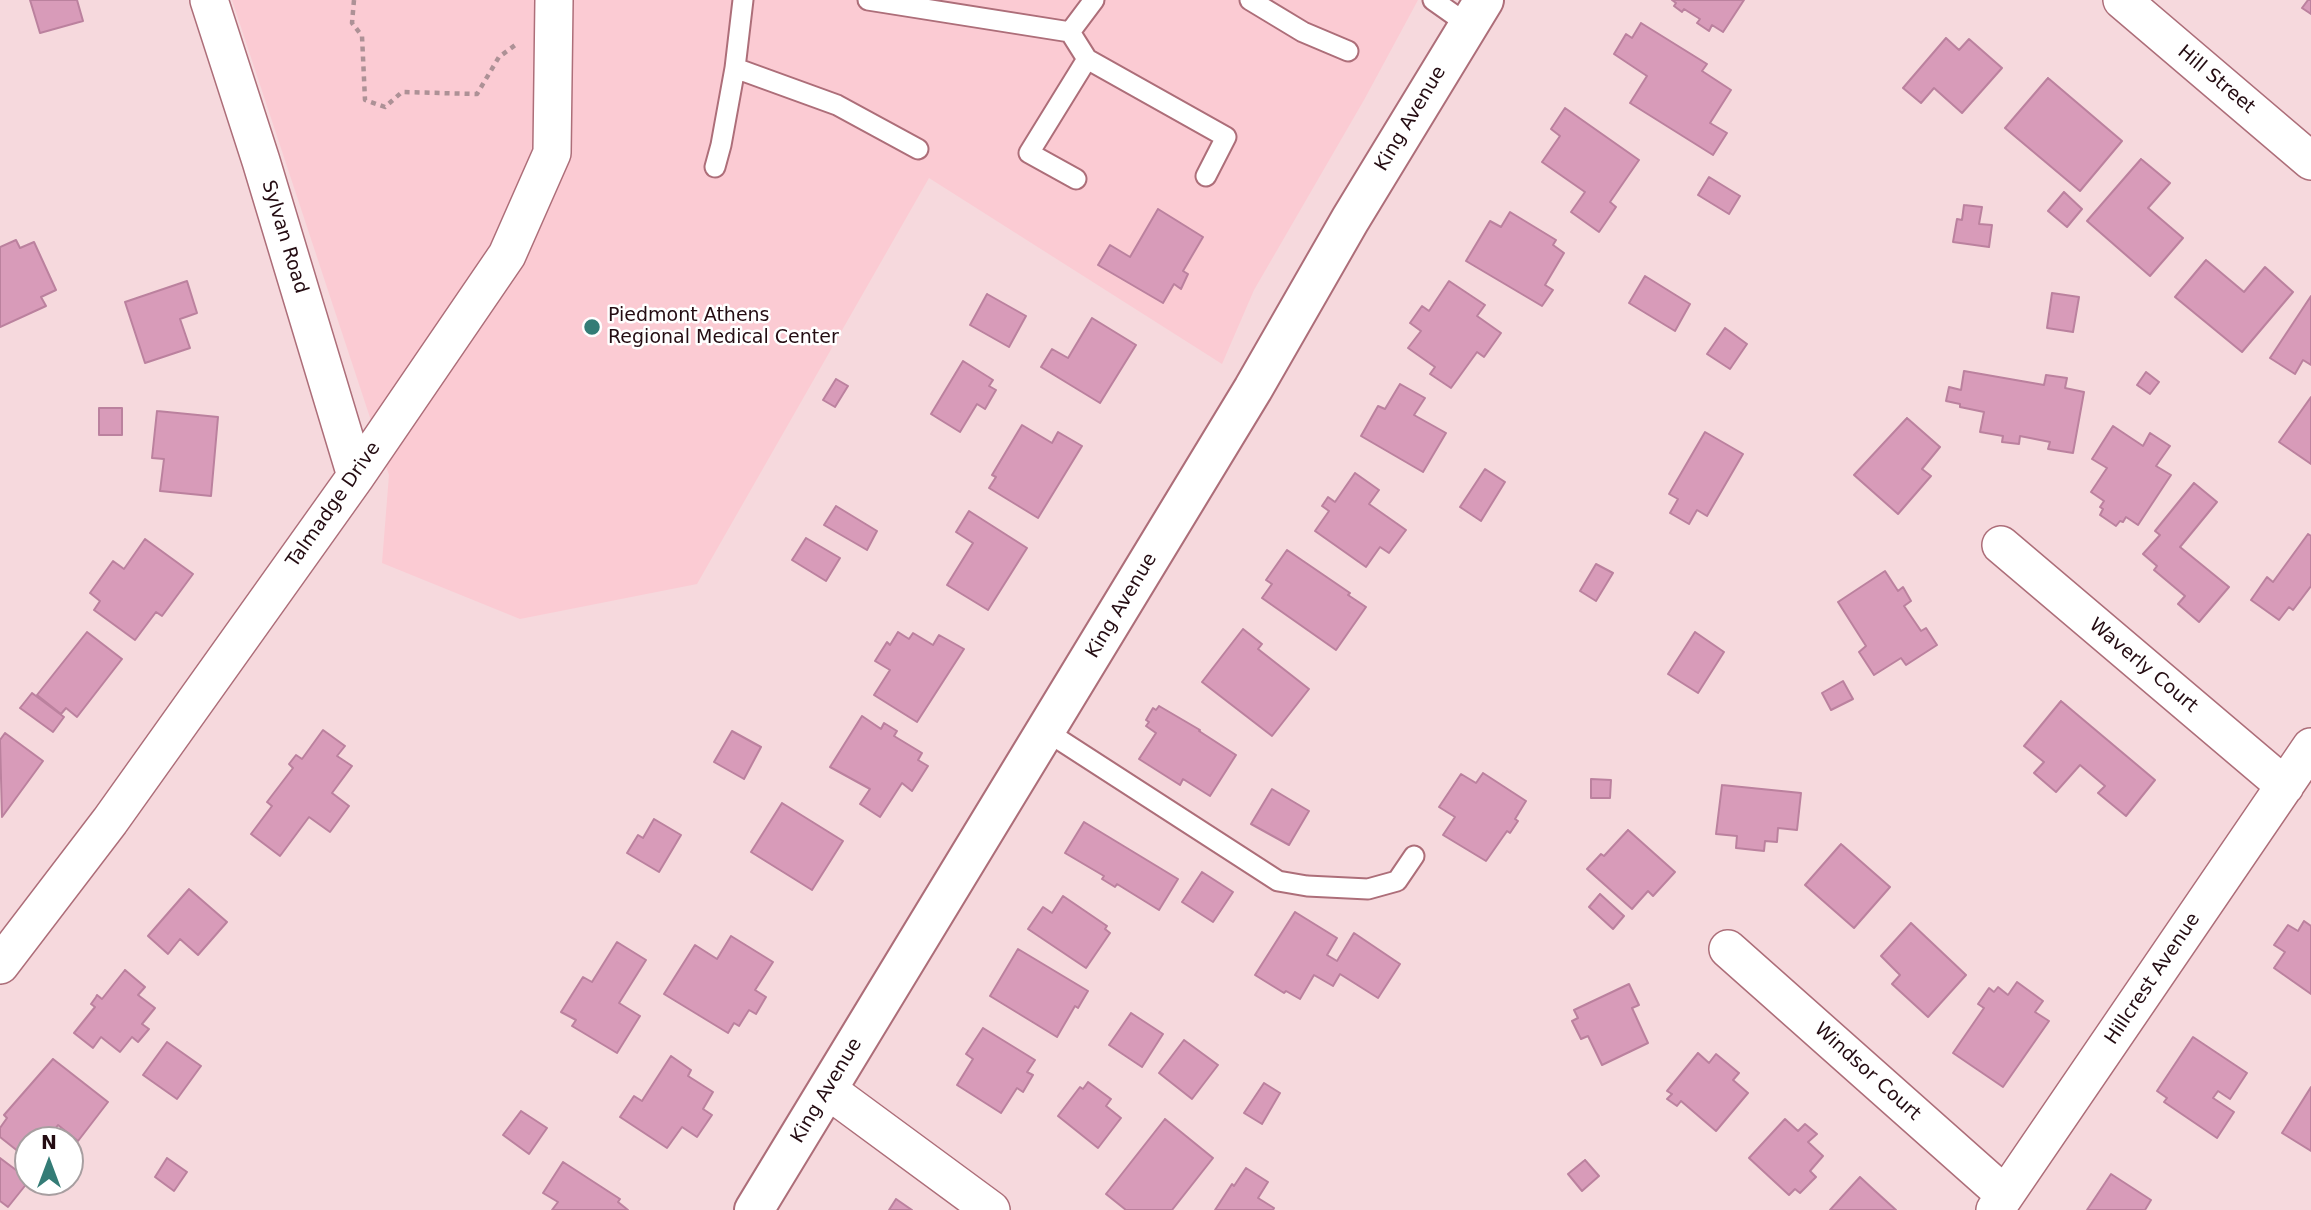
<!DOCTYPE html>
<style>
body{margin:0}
#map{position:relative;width:2311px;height:1210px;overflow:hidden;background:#f6d9dd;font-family:"DejaVu Sans",sans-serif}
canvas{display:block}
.north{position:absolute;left:14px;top:1126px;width:70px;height:70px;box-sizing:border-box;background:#fff;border:2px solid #a79ea0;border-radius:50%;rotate:0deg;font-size:19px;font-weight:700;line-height:28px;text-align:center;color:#240c12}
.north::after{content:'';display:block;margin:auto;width:24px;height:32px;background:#347c76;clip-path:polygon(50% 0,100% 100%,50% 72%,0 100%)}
</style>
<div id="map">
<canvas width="2311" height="1210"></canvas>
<div class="north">N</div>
</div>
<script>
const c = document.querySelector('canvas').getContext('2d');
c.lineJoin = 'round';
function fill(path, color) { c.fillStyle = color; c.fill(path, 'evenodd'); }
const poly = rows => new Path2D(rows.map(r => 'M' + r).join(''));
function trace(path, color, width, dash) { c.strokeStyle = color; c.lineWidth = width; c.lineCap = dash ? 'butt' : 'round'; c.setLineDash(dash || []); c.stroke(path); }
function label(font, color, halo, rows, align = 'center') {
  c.font = font + ' "DejaVu Sans",sans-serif'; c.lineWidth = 5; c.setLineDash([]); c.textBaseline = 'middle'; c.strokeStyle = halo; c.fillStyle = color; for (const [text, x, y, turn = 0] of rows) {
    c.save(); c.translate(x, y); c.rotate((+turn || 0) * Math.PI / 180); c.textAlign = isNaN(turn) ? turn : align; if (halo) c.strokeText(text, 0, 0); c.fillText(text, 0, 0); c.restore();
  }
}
fill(poly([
 [232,0,1418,0,1364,100,1254,290,1222,364,929,178,697,584,520,619,382,563,389,475]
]), '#fbcbd3');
const building = poly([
 [30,0,77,0,83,21,40,33,30,0],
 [1672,0,1744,0,1723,32,1712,25,1709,31,1697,23,1700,19,1684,9,1682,12,1674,6,1676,3,1672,0],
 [2308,0,2311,0,2311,14,2302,8,2308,0],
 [1641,23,1707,64,1702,71,1731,90,1710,123,1727,133,1713,155,1630,103,1647,76,1614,54,1626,34,1632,38,1641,23],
 [1946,38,1959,50,1969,39,2002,68,1962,113,1934,88,1921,103,1903,88,1946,38],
 [2048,78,2122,141,2080,191,2005,128,2048,78],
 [1565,108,1639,160,1610,202,1616,207,1599,232,1571,212,1585,192,1542,162,1560,136,1551,129,1565,108],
 [2141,159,2170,183,2148,208,2183,238,2150,276,2087,221,2141,159],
 [1709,177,1740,196,1729,214,1698,195,1709,177],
 [2064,192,2082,209,2067,227,2048,211,2064,192],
 [1964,205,1982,207,1979,224,1992,225,1989,247,1953,242,1957,219,1962,220,1964,205],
 [1158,209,1203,237,1183,271,1188,274,1181,289,1174,284,1163,303,1098,265,1110,245,1130,257,1158,209],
 [1510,212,1556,240,1553,245,1564,253,1545,285,1553,290,1542,306,1466,261,1490,221,1501,227,1510,212],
 [16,240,20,248,34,242,56,290,41,297,46,306,0,327,0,247,16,240],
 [2206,260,2244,292,2265,267,2293,292,2242,352,2175,297,2206,260],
 [1645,276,1690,304,1675,331,1629,303,1645,276],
 [187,281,197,313,180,319,190,348,145,363,125,302,187,281],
 [1449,281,1485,305,1477,316,1501,333,1484,357,1477,352,1451,388,1430,374,1435,367,1408,348,1421,331,1410,323,1422,306,1429,311,1449,281],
 [2052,293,2079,297,2073,332,2047,328,2052,293],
 [987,294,1026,316,1009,347,970,325,987,294],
 [2311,296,2311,365,2303,360,2295,374,2270,358,2311,296],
 [1092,318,1136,345,1100,403,1041,367,1052,349,1068,358,1092,318],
 [1725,328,1747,344,1730,369,1707,354,1725,328],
 [963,361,993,380,989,386,996,390,985,409,977,404,960,432,931,414,963,361],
 [1964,371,2044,385,2046,375,2067,378,2065,388,2084,392,2073,453,2048,449,2050,442,2020,436,2019,444,2002,442,2003,436,1980,432,1984,412,1960,407,1960,404,1946,401,1949,387,1961,390,1964,371],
 [2146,372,2159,382,2150,394,2137,385,2146,372],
 [836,379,848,386,835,407,823,400,836,379],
 [1400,384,1425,398,1414,415,1446,433,1423,472,1361,436,1378,406,1385,409,1400,384],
 [2311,397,2311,464,2279,442,2311,397],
 [99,408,122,408,122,435,99,435,99,408],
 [157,411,218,417,211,496,160,491,164,459,152,458,157,411],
 [1907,418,1940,447,1922,469,1931,476,1898,514,1854,475,1907,418],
 [1022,425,1052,443,1058,432,1082,446,1038,518,989,488,996,477,992,475,1022,425],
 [2113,426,2143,446,2150,433,2170,446,2156,466,2171,475,2138,525,2126,517,2123,522,2120,521,2116,526,2100,515,2103,509,2100,507,2104,501,2091,492,2107,468,2092,459,2113,426],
 [1705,432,1743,454,1707,516,1697,510,1689,524,1670,513,1678,499,1669,494,1705,432],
 [1485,469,1505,482,1481,521,1460,507,1485,469],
 [1355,473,1379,490,1369,504,1406,530,1389,553,1380,547,1366,567,1315,531,1329,511,1322,506,1328,497,1335,502,1355,473],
 [2194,483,2217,502,2180,547,2229,587,2199,622,2178,604,2185,596,2154,570,2157,566,2143,554,2160,535,2155,531,2194,483],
 [836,506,877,531,867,550,824,525,836,506],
 [969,511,1027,548,988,610,947,585,973,543,956,532,969,511],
 [2308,534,2311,536,2311,586,2293,610,2289,607,2279,620,2251,600,2267,577,2273,582,2308,534],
 [806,538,840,558,826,581,792,560,806,538],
 [145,539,193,574,162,616,156,612,135,640,94,610,100,601,90,593,113,561,124,569,145,539],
 [1287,550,1350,593,1348,595,1366,607,1336,650,1262,598,1272,584,1266,580,1287,550],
 [1596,564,1613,573,1596,601,1580,591,1596,564],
 [1885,571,1898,591,1903,587,1911,601,1904,606,1921,631,1926,628,1937,645,1906,665,1901,658,1874,675,1859,652,1866,646,1838,602,1885,571],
 [1243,629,1262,644,1258,649,1309,689,1272,736,1202,682,1243,629],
 [87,632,122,659,77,717,66,708,61,714,37,695,87,632],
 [898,632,909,639,913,633,933,645,939,635,964,649,917,722,874,695,890,670,875,661,887,642,890,645,898,632],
 [1695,632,1724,652,1698,693,1668,674,1695,632],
 [1843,681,1853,699,1831,710,1822,693,1843,681],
 [32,693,64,717,53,732,20,708,32,693],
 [2061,701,2155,780,2126,816,2098,793,2105,786,2080,765,2056,792,2034,773,2044,762,2024,746,2061,701],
 [1159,706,1200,730,1199,731,1236,755,1210,796,1183,779,1180,785,1139,759,1156,733,1146,726,1149,722,1146,720,1153,708,1156,710,1159,706],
 [862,716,881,729,884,723,897,731,894,736,922,753,918,760,928,766,912,791,902,783,880,817,860,804,870,789,830,767,862,716],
 [323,730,345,746,337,756,352,766,332,793,349,806,330,832,309,817,280,856,251,834,272,806,267,802,293,768,289,764,296,755,302,759,323,730],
 [732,731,761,747,744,779,714,762,732,731],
 [5,733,43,761,2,817,0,740,5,733],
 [1483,773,1526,801,1515,819,1518,821,1510,833,1507,831,1486,861,1443,835,1455,817,1439,807,1461,774,1476,783,1483,773],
 [1591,779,1611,780,1610,798,1591,798,1591,779],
 [1722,785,1801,793,1797,830,1778,828,1777,842,1765,841,1764,851,1736,848,1737,836,1716,834,1722,785],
 [1272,789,1309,811,1289,845,1251,824,1272,789],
 [782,803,843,841,812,890,751,852,782,803],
 [654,819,681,835,659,872,627,853,638,835,643,838,654,819],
 [1084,822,1178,879,1159,910,1117,884,1115,887,1102,879,1104,876,1065,853,1084,822],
 [1628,830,1675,872,1653,896,1648,891,1632,909,1587,869,1601,854,1604,856,1628,830],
 [1841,844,1890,887,1854,928,1805,885,1841,844],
 [1202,872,1233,892,1213,922,1182,902,1202,872],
 [189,889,227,922,198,955,180,939,168,954,148,936,189,889],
 [1600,894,1624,916,1613,929,1589,907,1600,894],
 [1063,896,1107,926,1105,929,1110,933,1086,968,1028,929,1043,907,1052,913,1063,896],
 [1295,912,1337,938,1327,955,1337,961,1354,933,1400,964,1378,998,1340,974,1333,986,1314,975,1300,999,1286,991,1284,993,1255,975,1295,912],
 [2304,921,2311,926,2311,994,2274,968,2285,952,2274,945,2288,925,2298,931,2304,921],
 [1911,923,1966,975,1928,1017,1892,984,1900,975,1881,956,1911,923],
 [731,936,773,962,755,990,766,997,756,1014,749,1010,739,1026,734,1023,728,1033,664,994,695,945,717,959,731,936],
 [617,942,646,960,619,1003,640,1016,617,1053,572,1026,576,1020,561,1012,583,977,592,982,617,942],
 [1018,949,1088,991,1078,1008,1075,1006,1057,1037,990,996,1018,949],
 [125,970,145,987,138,995,155,1008,142,1024,149,1029,138,1042,132,1037,120,1052,101,1037,93,1048,74,1033,95,1007,91,1004,96,997,97,995,102,999,125,970],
 [2017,982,2043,1001,2035,1012,2049,1021,2003,1087,1953,1053,1984,1008,1978,1004,1989,988,1994,992,1998,987,2008,995,2017,982],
 [1629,984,1639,1005,1632,1008,1648,1043,1602,1065,1588,1036,1581,1039,1572,1021,1578,1018,1574,1010,1629,984],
 [1131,1013,1163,1034,1142,1067,1109,1045,1131,1013],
 [983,1028,1035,1060,1027,1072,1033,1075,1023,1092,1017,1088,1001,1113,957,1085,973,1059,966,1054,983,1028],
 [2193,1037,2247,1073,2230,1099,2218,1091,2213,1098,2234,1112,2217,1138,2164,1102,2167,1098,2157,1091,2193,1037],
 [1184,1040,1218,1065,1192,1099,1159,1073,1184,1040],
 [167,1042,201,1066,177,1099,143,1075,167,1042],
 [1698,1053,1709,1063,1716,1054,1739,1073,1733,1080,1748,1093,1716,1131,1681,1101,1677,1106,1667,1099,1672,1094,1667,1091,1698,1053],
 [671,1056,691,1070,688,1076,713,1092,703,1109,712,1115,697,1137,682,1127,667,1148,620,1117,634,1096,642,1101,671,1056],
 [53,1059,108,1102,78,1141,58,1125,47,1140,28,1140,28,1150,24,1156,0,1137,0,1128,7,1118,4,1115,53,1059],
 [1088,1082,1111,1099,1106,1106,1121,1118,1098,1148,1058,1116,1080,1087,1083,1089,1088,1082],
 [1264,1083,1280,1093,1262,1124,1244,1113,1264,1083],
 [2311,1087,2311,1151,2282,1133,2311,1087],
 [521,1111,547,1128,529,1154,503,1135,521,1111],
 [1165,1119,1213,1158,1172,1210,1126,1210,1106,1194,1165,1119],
 [1785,1119,1798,1131,1805,1124,1817,1134,1808,1142,1823,1156,1810,1171,1816,1177,1800,1193,1795,1189,1789,1195,1749,1158,1785,1119],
 [0,1158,28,1179,28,1182,8,1207,0,1201,0,1158],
 [167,1158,187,1172,174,1191,155,1177,167,1158],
 [1585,1160,1599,1176,1582,1191,1568,1174,1585,1160],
 [563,1162,620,1199,618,1202,628,1210,552,1210,558,1202,543,1193,563,1162],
 [1246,1168,1268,1182,1258,1198,1274,1208,1273,1210,1215,1210,1232,1184,1234,1186,1246,1168],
 [2111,1174,2151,1200,2145,1210,2087,1210,2111,1174],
 [1860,1177,1874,1190,1896,1210,1830,1210,1860,1177],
 [896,1199,912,1210,889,1210,896,1199]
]);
fill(building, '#d89bb9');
trace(building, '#bb819e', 2);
const service = poly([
 [743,0,735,68,837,105,918,149],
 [868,0,1070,32,1094,0],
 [1250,0,1303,32,1348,51],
 [1433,0,1467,24],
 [1070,32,1087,59,1226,137,1206,176],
 [715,167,721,145,735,68],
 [1076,179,1029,153,1087,59],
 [1046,731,1278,881,1307,886,1368,889,1397,881,1414,856]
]);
const minor = poly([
 [209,0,261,161,356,476],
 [2122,0,2311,161],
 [2001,545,2285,786],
 [1728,949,2005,1195],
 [0,965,110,821,356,476,507,255,552,153,554,0],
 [828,1090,991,1210],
 [1995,1210,2311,747]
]);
const tertiary = poly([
 [754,1210,1253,389,1350,220,1484,0]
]);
trace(service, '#ad6e79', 23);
trace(minor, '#ad6e79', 40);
trace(tertiary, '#ad6e79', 42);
trace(poly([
 [354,0,352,23,362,36,365,100,385,107,402,92,477,94,499,57,518,43]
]), '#ad9196', 4.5, [5, 5]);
trace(service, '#fff', 19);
trace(minor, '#fff', 37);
trace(tertiary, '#fff', 38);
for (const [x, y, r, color] of [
 [592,327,9,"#347c76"]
]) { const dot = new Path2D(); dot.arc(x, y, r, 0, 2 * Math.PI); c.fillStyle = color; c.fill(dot); trace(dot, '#fff', 2.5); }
label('19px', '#240c12', '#fff', [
 ["Hill Street",2216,80,40],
 ["King Avenue",1411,119,-59],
 ["Sylvan Road",284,237,73],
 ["Talmadge Drive",334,505,-55],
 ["King Avenue",1122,606,-59],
 ["Waverly Court",2143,666,40],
 ["Hillcrest Avenue",2153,979,-56],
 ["Windsor Court",1867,1072,42],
 ["King Avenue",827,1091,-59]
]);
label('19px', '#240c12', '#fff', [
 ["Piedmont Athens",608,316],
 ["Regional Medical Center",608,338]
], 'left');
</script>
